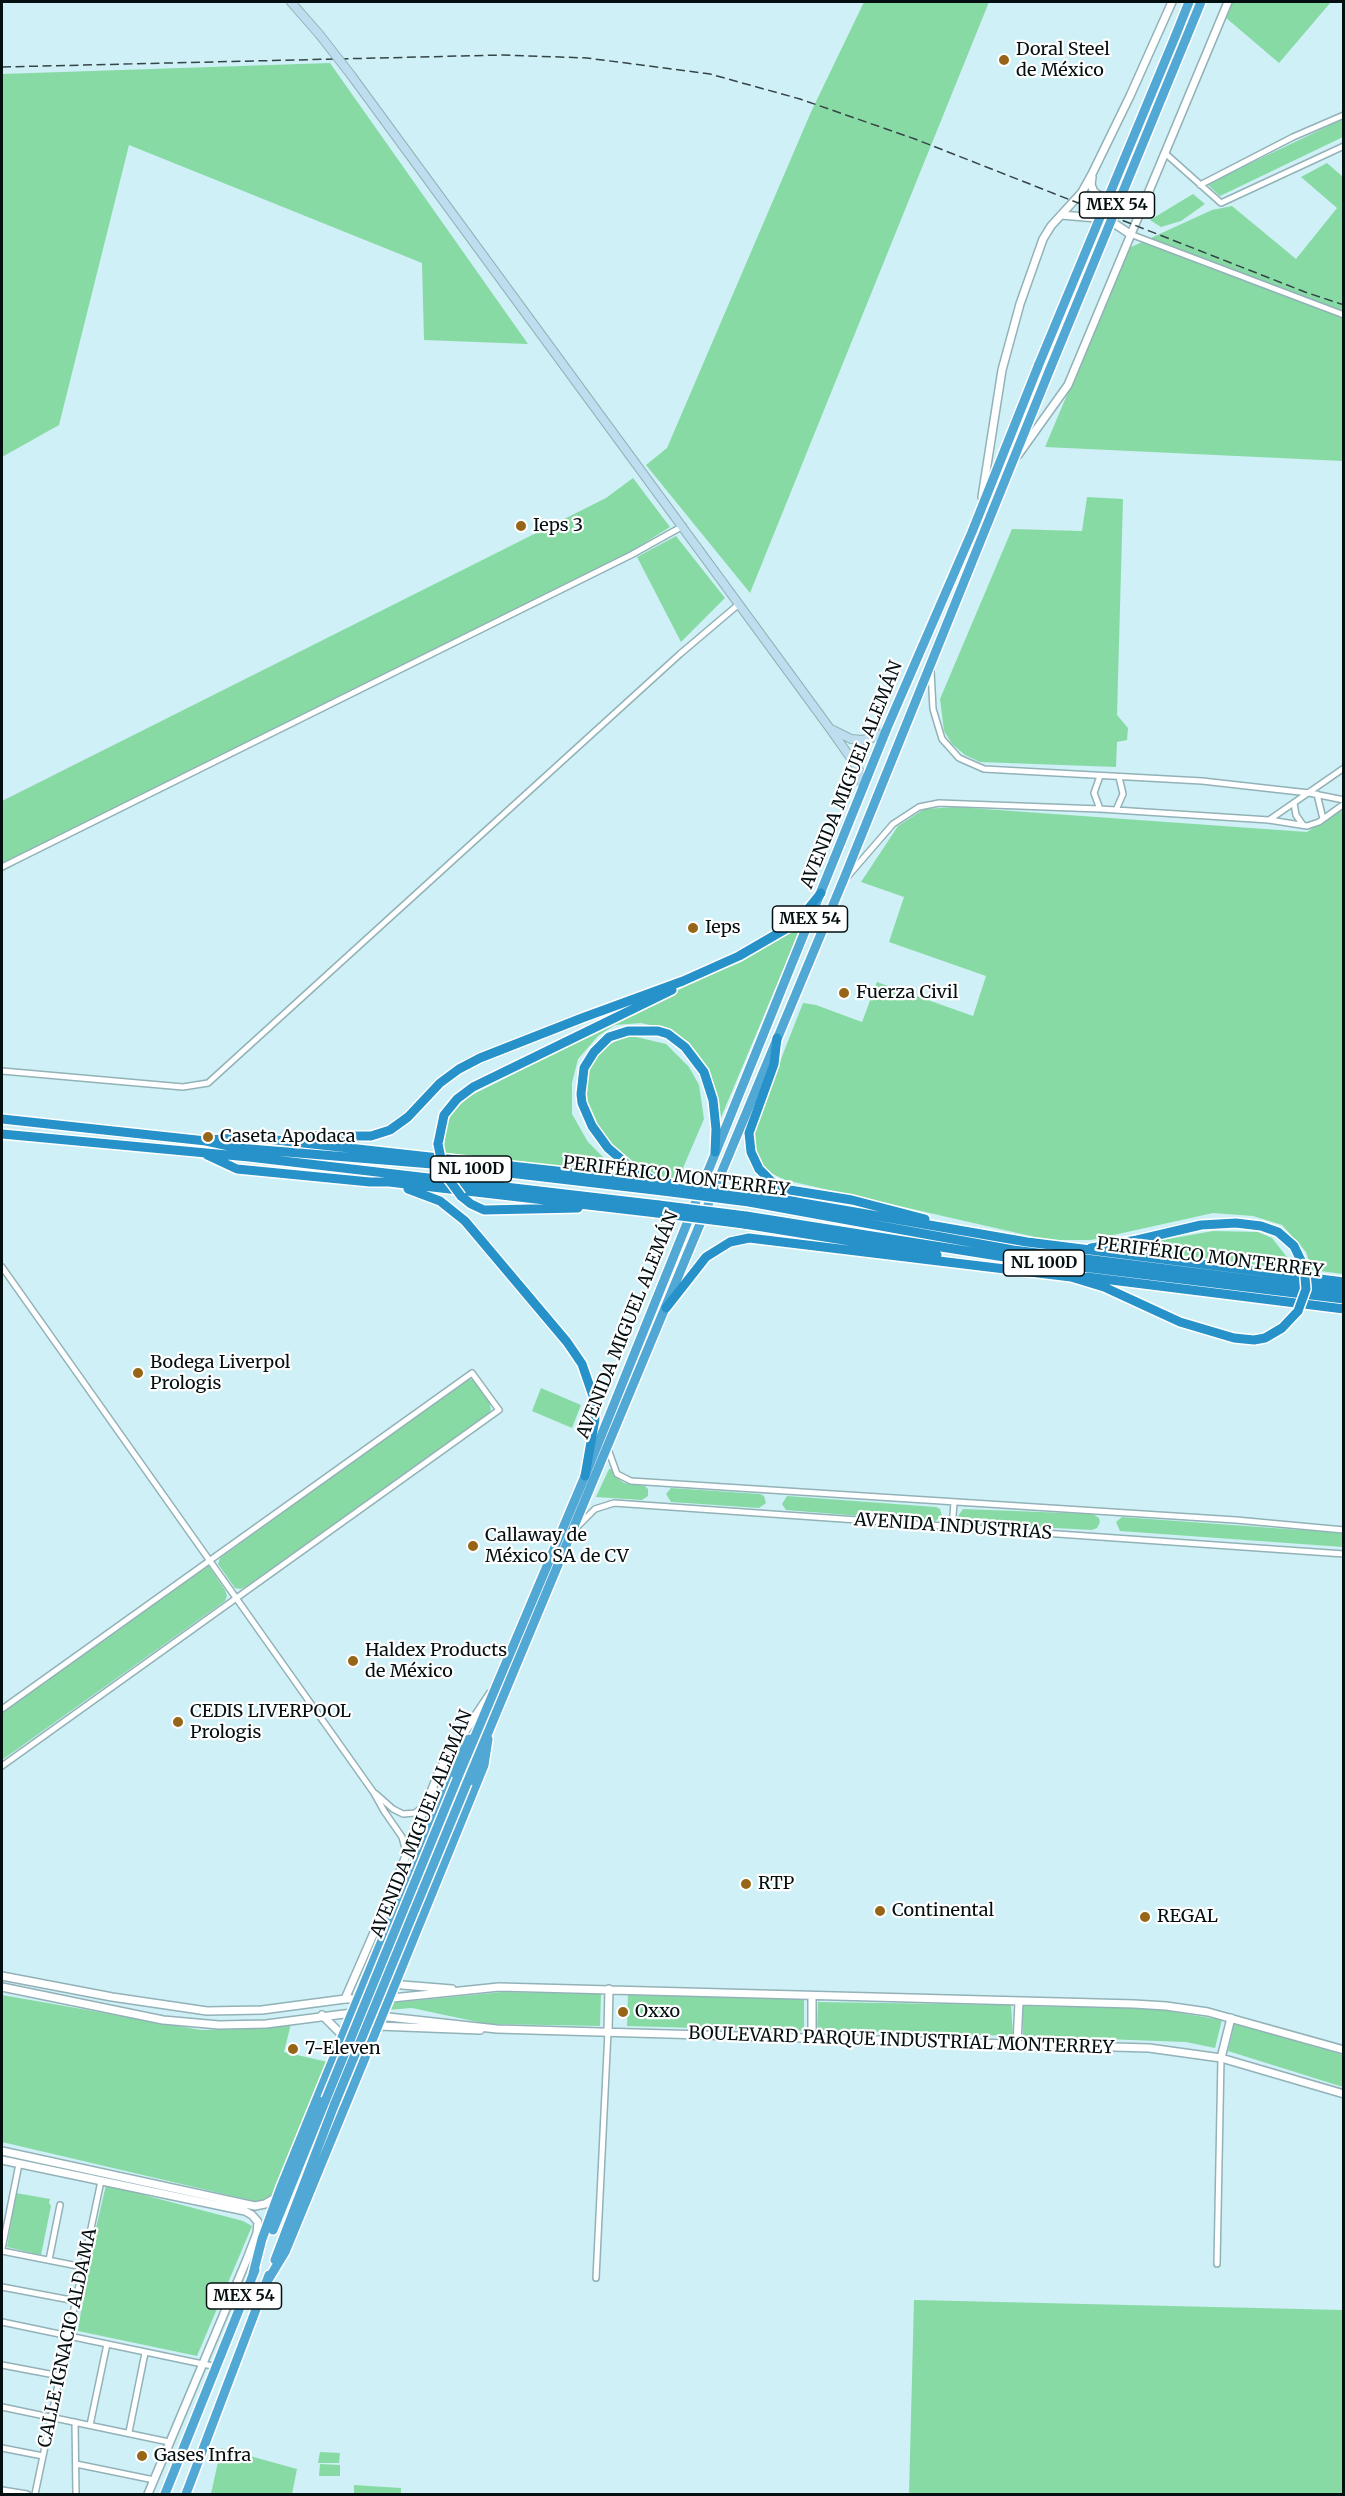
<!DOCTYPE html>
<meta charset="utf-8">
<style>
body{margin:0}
#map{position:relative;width:1345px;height:2496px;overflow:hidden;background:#cff0f6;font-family:Merriweather,serif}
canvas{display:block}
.frame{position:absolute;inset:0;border:3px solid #040f11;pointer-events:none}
</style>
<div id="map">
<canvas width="1345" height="2496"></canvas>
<div class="frame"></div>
</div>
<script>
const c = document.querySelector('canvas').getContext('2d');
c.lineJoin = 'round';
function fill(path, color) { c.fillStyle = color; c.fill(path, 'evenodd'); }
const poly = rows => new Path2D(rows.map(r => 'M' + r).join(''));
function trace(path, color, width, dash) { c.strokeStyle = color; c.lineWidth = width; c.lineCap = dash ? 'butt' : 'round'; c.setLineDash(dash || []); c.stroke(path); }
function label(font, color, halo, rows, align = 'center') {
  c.font = font + ' Merriweather,serif'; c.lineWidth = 4.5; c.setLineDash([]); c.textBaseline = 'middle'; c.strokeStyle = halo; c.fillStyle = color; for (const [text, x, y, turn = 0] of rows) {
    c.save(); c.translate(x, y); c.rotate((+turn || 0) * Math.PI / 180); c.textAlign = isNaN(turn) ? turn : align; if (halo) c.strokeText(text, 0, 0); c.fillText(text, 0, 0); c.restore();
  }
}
fill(poly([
 [864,2,989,2,750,593,646,465,667,448,811,112],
 [1231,2,1331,2,1279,63,1225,17],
 [330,63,528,344,424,340,422,263,129,145,59,425,2,457,2,74],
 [1343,119,1343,137,1220,196,1207,184],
 [1327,163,1343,177,1343,461,1045,447,1129,248,1212,210,1232,206,1296,259,1337,208,1301,177],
 [1193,194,1205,204,1181,221,1161,227,1150,220],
 [633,478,670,527,627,554,116,809,2,872,2,801,606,498],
 [1087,497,1123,499,1117,715,1128,728,1127,740,1117,742,1116,767,980,762,965,755,952,744,944,731,940,699,1012,529,1082,531],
 [676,536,725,598,681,642,637,557],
 [956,807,1307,832,1343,807,1343,1274,1312,1270,1306,1252,1282,1225,1253,1216,1213,1213,1091,1240,1048,1240,785,1180,767,1171,756,1156,752,1145,753,1130,803,1003,816,1005,862,1022,877,982,973,1016,986,976,889,942,904,897,861,882,898,826,924,809],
 [805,918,717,1127,715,1096,688,1045,672,1030,641,1023,615,1025,598,1036,578,1059,572,1083,572,1114,588,1142,606,1160,633,1177,444,1154,445,1126,454,1110,470,1096,696,981,741,962,789,934],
 [632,1036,666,1044,689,1067,699,1085,704,1119,677,1182,661,1178,636,1166,608,1144,594,1126,584,1095,588,1071,603,1049,617,1040],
 [1213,1231,1258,1232,1272,1238,1290,1261,1293,1272,1101,1251],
 [468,1379,475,1380,489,1399,491,1410,488,1414,247,1586,241,1589,235,1588,218,1564,220,1558],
 [541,1388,581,1405,572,1428,532,1411],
 [609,1469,612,1469,616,1477,624,1483,645,1486,648,1489,648,1496,642,1500,596,1497],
 [671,1488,760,1494,764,1496,766,1503,759,1508,671,1502,666,1494],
 [787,1496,936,1507,940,1509,942,1516,934,1522,786,1510,782,1504],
 [963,1509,1093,1514,1099,1518,1100,1522,1097,1528,1092,1530,963,1523,958,1516],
 [1122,1517,1342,1533,1343,1534,1343,1547,1120,1531,1116,1522],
 [208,1565,225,1590,227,1596,225,1601,2,1760,2,1711],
 [503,1992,601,1994,600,2026,487,2024,412,2008,387,2010,389,2003],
 [2,1995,201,2030,246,2029,291,2024,284,2052,328,2062,275,2191,268,2199,258,2202,2,2142],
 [628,1995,804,1999,804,2031,627,2026],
 [818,2002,1011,2005,1013,2036,817,2030],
 [1023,2006,1151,2008,1222,2020,1215,2048,1186,2042,1023,2036],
 [1235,2022,1343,2055,1343,2087,1228,2051],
 [106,2185,243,2221,252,2226,197,2356,78,2331,89,2258],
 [16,2193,50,2199,49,2203,51,2206,41,2255,7,2247],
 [914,2300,1343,2310,1343,2494,909,2494],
 [221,2448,297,2469,292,2494,211,2494],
 [320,2452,340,2453,339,2463,318,2463],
 [320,2464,340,2465,340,2476,319,2476],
 [354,2485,401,2488,401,2494,354,2494]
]), '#88daa4');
const minor = poly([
 [1166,154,1221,203,1344,146],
 [1200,185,1293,137,1344,115],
 [1076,198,1121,214],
 [1130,234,1344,315],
 [931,671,933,709,942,739,959,758,984,769,1202,781,1309,793,1344,800],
 [1317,794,1323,819],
 [1294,803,1296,815,1303,825],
 [1100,809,1094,793,1100,776],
 [1116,810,1123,794,1119,777],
 [1269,820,1344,768],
 [2,867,631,555,683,526],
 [848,876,893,824,919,807,939,803,1100,809,1269,820,1307,826,1319,822,1344,804],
 [2,1071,183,1087,208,1083,680,654,739,604],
 [2,1267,374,1793,384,1811,402,1837,406,1852],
 [608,1449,617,1474,631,1481,1236,1520,1344,1530],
 [576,1528,595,1509,614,1503,1344,1554],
 [952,1528,954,1503],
 [2,1709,472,1373,499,1410,2,1766],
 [376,1794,393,1809,403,1814,415,1813,425,1805],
 [2,2249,19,2164],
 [2,2251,83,2267],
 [49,2260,60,2205],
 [1217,2264,1221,2058],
 [596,2278,608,2031],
 [2,2287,76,2301],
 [2,2322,217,2367],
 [2,2365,60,2376],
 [2,2407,169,2442],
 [75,2422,76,2494],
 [90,2425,107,2344],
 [129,2432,145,2353],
 [2,2448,43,2456],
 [76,2464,154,2480],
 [2,2490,27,2494],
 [35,2494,101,2181]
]);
const tertiary = poly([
 [1092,177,1091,185,1094,192,1112,204,1129,207,1145,199],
 [1061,215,1097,218,1115,224,1130,234],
 [1018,455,1068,385,1228,2],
 [982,497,1002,370,1020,304,1043,239,1051,226,1082,192,1092,174,1130,96,1172,2],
 [2,1976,112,1997,207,2011,262,2010,345,1999,392,1998,499,1987,1134,2004,1166,2006,1208,2012,1344,2050],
 [395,1980,402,1985,452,1989],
 [2,1987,163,2020,219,2025,266,2024,352,2013,497,2029,1149,2048,1221,2058,1344,2094],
 [345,1999,393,1889,440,1769,490,1694],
 [322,2015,343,2036],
 [378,2026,480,2030],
 [608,2031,609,1989],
 [812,2039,812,1997],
 [1017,2044,1019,2002],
 [1221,2058,1231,2018],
 [2,2151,255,2206,265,2204,275,2198],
 [2,2160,245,2211,252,2215,258,2222,257,2233,247,2259,148,2494]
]);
const secondary = poly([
 [291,2,319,34],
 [351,75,831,730,859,770,862,786],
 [833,730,851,739,862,740,876,737,885,731]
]);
const trunk = poly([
 [1175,37,1189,2],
 [1185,41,1201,2],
 [457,1779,585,1476,887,728,972,532,1039,364],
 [467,1783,843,881,1050,369],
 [273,2230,326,2099],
 [275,2260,335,2103],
 [253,2274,262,2239,281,2187,352,2013,455,1764,469,1739],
 [268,2280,285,2252,371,2043,484,1765,488,1739],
 [165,2494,255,2270],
 [186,2494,269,2275]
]);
const motorway = poly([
 [777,1038,774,1064,749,1133,751,1152,759,1169,772,1182,790,1190,852,1200,925,1219],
 [2,1119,206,1141,238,1148,432,1164,663,1191],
 [2,1134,249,1157,659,1205],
 [208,1140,249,1137,665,1183],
 [285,1140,313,1136,371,1136,390,1130,408,1117,440,1083,459,1069,480,1058,582,1018,683,981,739,956,789,927,803,915,821,893],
 [438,1144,444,1115,457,1099,473,1087,672,990],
 [207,1155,237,1169,370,1182,389,1182,657,1213],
 [653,1180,629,1166,608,1148,592,1126,582,1103,581,1094,584,1068,594,1052,609,1037,628,1031,658,1031,668,1034,685,1047,704,1072,713,1100,716,1129,715,1152],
 [408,1189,440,1201,465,1221,567,1342,582,1364,593,1396,595,1419,585,1476],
 [751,1194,1027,1242,1344,1282],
 [461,1196,471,1204,484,1210,578,1208],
 [749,1202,1013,1250,1344,1291],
 [746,1216,1017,1259,1344,1299],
 [744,1224,937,1255],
 [1091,1248,1137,1240,1201,1225,1236,1223,1261,1226,1278,1232,1294,1246,1304,1267],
 [1087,1277,1344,1309],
 [666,1308,706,1257,730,1242,749,1238,1071,1277,1104,1287,1180,1322,1234,1338,1254,1340,1265,1338,1282,1328,1298,1311]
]);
trace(minor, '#92b2b8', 8);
trace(tertiary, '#92b2b8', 10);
trace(secondary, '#92b2b8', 10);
trace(trunk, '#fff', 12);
trace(motorway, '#fff', 12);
trace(minor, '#fff', 5);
trace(tertiary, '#fff', 7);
trace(secondary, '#bedeef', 8);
trace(trunk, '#52a8d4', 9);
trace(motorway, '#2792c9', 9);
trace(poly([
 [2,67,503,55,587,58,710,74,800,99,915,139,1305,292,1344,305]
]), '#344447', 1.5, [9, 4.5]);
const secondaryBridge = poly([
 [319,34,351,75]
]);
const trunkBridge = poly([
 [1039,364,1175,37],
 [1050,369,1185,41],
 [326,2099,457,1779],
 [335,2103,467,1783]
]);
const motorwayBridge = poly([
 [438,1144,444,1173,461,1196],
 [665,1183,751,1194],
 [663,1191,749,1202],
 [659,1205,746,1216],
 [657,1213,744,1224],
 [1298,1311,1306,1289,1304,1267]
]);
trace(secondaryBridge, '#92b2b8', 10, []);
trace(trunkBridge, '#fff', 12, []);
trace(motorwayBridge, '#fff', 12, []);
trace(secondaryBridge, '#bedeef', 8);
trace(trunkBridge, '#52a8d4', 9);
trace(motorwayBridge, '#2792c9', 9);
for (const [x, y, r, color] of [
 [1004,60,6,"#976518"],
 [521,526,6,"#976518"],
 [693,928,6,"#976518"],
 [844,993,6,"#976518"],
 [208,1137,6,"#976518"],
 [138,1373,6,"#976518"],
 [473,1546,6,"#976518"],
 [353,1661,6,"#976518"],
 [178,1722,6,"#976518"],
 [746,1884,6,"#976518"],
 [880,1911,6,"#976518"],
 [1145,1917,6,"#976518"],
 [623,2012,6,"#976518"],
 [293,2049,6,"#976518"],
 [142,2456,6,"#976518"]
]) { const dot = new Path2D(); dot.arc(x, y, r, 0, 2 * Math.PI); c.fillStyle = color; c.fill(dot); trace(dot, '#fff', 2); }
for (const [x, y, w] of [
 [1117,205,75],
 [810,919,75],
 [471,1169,81],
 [1044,1263,81],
 [244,2296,75]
]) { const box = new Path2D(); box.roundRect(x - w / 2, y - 13, w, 26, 4.5); c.fillStyle = '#fff'; c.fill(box); trace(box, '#040f11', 1.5); }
label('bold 16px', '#040f11', null, [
 ["MEX 54",1117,205],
 ["MEX 54",810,919],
 ["NL 100D",471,1169],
 ["NL 100D",1044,1263],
 ["MEX 54",244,2296]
]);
label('18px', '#040f11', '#fff', [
 ["Doral Steel",1016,50],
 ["de México",1016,71],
 ["Ieps 3",533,526],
 ["Ieps",705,928],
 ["Fuerza Civil",856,993],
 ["Caseta Apodaca",220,1137],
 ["Bodega Liverpol",150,1363],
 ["Prologis",150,1384],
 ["Callaway de",485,1536],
 ["México SA de CV",485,1557],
 ["Haldex Products",365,1651],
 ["de México",365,1672],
 ["CEDIS LIVERPOOL",190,1712],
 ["Prologis",190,1733],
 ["RTP",758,1884],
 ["Continental",892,1911],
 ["REGAL",1157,1917],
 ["Oxxo",635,2012],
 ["7-Eleven",305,2049],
 ["Gases Infra",154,2456]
], 'left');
label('18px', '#040f11', '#fff', [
 ["AVENIDA MIGUEL ALEMÁN",852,775,-68],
 ["PERIFÉRICO MONTERREY",676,1177,7],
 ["PERIFÉRICO MONTERREY",1210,1258,7],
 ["AVENIDA MIGUEL ALEMÁN",628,1325,-68],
 ["AVENIDA INDUSTRIAS",953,1527,4],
 ["AVENIDA MIGUEL ALEMÁN",422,1824,-68],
 ["BOULEVARD PARQUE INDUSTRIAL MONTERREY",901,2041,2],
 ["CALLE IGNACIO ALDAMA",68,2338,-78]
]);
</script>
